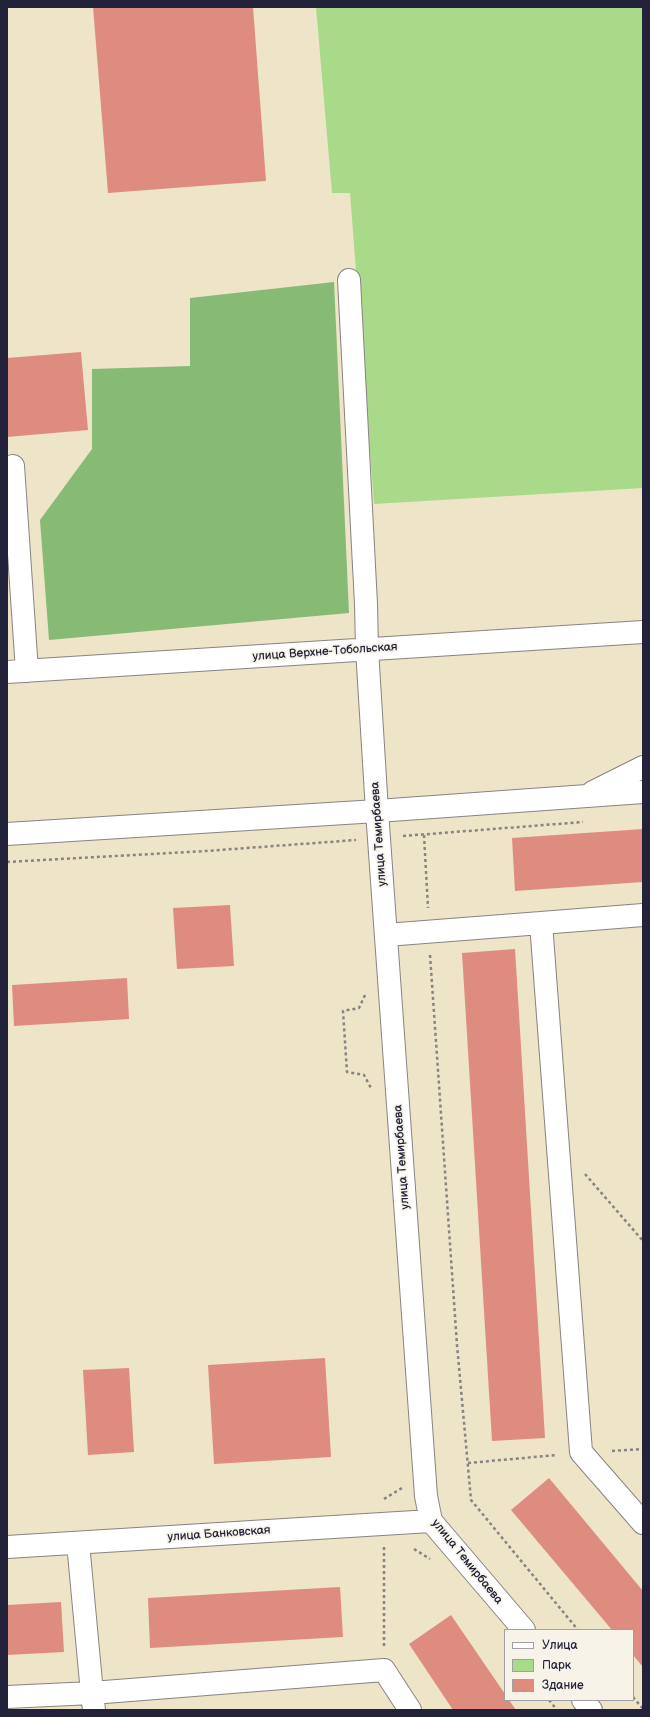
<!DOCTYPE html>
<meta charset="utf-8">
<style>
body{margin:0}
#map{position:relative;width:650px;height:1717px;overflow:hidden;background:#eee4c8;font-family:"Balsamiq Sans",sans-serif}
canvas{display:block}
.frame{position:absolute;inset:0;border:8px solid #22223b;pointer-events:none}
.legend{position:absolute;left:504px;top:1629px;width:130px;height:72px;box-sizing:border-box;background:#f7f3e8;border:1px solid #a29fa3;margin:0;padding:5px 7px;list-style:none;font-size:12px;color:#22223b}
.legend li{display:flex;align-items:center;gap:8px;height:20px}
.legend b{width:20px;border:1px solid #a29fa3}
</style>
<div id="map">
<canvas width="650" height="1717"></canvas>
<div class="frame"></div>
<ul class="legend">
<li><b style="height:5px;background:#fff"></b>Улица</li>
<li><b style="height:11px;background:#a9da89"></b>Парк</li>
<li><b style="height:11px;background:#df8c80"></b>Здание</li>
</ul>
</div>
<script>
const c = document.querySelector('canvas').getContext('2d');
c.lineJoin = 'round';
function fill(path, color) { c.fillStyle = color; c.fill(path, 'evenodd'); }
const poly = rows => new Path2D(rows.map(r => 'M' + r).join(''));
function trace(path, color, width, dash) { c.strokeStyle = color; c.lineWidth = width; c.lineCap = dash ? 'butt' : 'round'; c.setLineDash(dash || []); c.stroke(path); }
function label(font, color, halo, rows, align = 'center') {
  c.font = font + ' "Balsamiq Sans",sans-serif'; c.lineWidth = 3.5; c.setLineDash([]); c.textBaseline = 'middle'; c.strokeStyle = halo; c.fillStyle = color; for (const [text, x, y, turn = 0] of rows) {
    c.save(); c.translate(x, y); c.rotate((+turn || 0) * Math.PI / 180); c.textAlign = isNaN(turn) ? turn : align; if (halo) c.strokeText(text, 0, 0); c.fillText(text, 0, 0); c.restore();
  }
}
fill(poly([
 [316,7,643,7,643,488,374,504,350,193,332,193]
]), '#a9da89');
fill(poly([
 [334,282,349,613,49,640,40,520,92,449,92,369,190,366,190,298]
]), '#86ba75');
fill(poly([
 [93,7,253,7,266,181,108,193],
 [81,352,88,430,7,437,7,358],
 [643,829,643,882,515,891,512,838],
 [230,905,234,966,177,969,173,908],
 [515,949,545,1438,492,1441,462,953],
 [127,978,129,1019,14,1026,12,985],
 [325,1358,331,1457,214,1464,208,1365],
 [129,1368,134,1452,88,1455,83,1370],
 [549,1478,643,1591,643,1667,633,1655,633,1630,612,1630,511,1510],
 [340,1587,343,1637,150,1648,148,1598],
 [61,1602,64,1652,7,1655,7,1605],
 [451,1615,505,1694,505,1700,509,1700,516,1710,453,1710,409,1644]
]), '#df8c80');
const minor = poly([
 [349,280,366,604,367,649,377,811,426,1496,431,1521,524,1630],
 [13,466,27,671],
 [7,672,643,632],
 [593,792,643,767],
 [7,834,377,811,643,792],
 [541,923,643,915],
 [386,935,541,923,581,1452,643,1523],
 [78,1543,92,1693,384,1670,410,1710],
 [7,1547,431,1521],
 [7,1697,92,1693,94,1710],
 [583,1700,591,1710]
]);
trace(minor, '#888382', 24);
trace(poly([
 [424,835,428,908],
 [403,836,583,822],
 [7,862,206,851,356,840],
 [430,955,457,1345,471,1500,578,1630],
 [365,995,359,1008,343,1011,347,1072,364,1075,372,1090],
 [585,1174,643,1241],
 [612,1451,643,1449],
 [468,1463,557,1455],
 [384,1499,402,1488],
 [384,1547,384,1646],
 [414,1549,430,1559],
 [633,1697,643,1709],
 [549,1700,557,1710]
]), '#888382', 2.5, [3, 3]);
trace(minor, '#fff', 22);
label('12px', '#22223b', '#f7f3e8', [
 ["улица Верхне-Тобольская",325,652,-4],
 ["улица Темирбаева",379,834,-94],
 ["улица Темирбаева",402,1157,-94],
 ["улица Банковская",219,1534,-4],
 ["улица Темирбаева",467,1562,51]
]);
</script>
